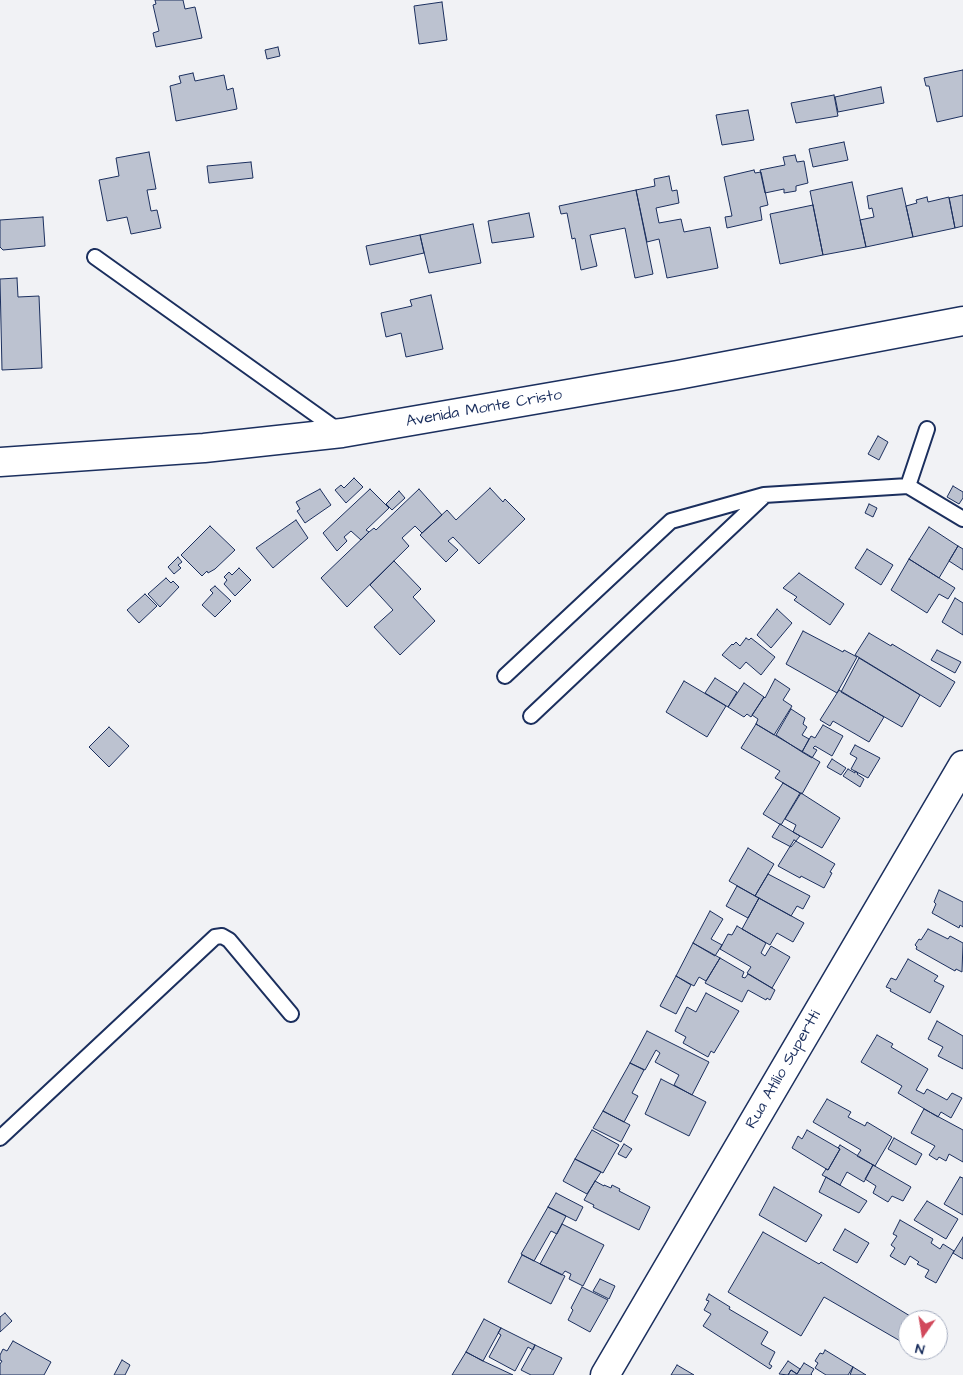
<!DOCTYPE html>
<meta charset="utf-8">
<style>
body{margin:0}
#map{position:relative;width:963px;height:1375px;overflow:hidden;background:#f1f2f5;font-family:"Architects Daughter",sans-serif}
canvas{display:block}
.north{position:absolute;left:898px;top:1310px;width:50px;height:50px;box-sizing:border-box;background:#fff;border:1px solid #a4acbf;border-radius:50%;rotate:193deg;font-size:14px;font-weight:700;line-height:20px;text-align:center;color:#1b2f5e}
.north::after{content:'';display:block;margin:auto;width:18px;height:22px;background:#d1495b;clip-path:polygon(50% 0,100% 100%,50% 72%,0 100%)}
</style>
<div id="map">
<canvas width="963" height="1375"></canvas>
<div class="north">N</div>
</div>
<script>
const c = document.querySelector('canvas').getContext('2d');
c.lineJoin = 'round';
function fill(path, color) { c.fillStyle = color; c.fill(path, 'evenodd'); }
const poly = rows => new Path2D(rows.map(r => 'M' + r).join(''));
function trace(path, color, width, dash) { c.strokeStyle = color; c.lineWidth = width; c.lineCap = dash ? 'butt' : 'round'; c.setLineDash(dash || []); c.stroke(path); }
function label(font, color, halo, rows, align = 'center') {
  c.font = font + ' "Architects Daughter",sans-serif'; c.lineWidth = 5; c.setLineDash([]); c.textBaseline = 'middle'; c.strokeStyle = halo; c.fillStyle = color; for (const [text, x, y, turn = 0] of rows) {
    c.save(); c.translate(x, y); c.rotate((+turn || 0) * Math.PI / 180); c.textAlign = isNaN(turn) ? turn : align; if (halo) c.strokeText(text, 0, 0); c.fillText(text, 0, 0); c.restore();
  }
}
const building = poly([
 [155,0,183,0,185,9,195,7,202,38,156,47,153,33,159,31,153,5,156,4,155,0],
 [442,2,447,40,419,44,414,6,442,2],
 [278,47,280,56,267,59,265,50,278,47],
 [963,70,963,116,937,122,929,86,926,86,924,78,963,70],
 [193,73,195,81,224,75,227,90,233,88,237,109,176,121,170,86,181,83,179,76,193,73],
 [881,87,884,103,838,112,835,97,881,87],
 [834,95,838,116,796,123,791,103,834,95],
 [748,110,754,140,722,145,716,115,748,110],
 [844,142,848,160,813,167,809,149,844,142],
 [149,152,156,189,147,190,151,211,157,210,161,228,131,234,127,217,107,221,99,180,119,176,116,158,149,152],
 [795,155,797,162,804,161,808,183,796,186,796,191,784,193,784,189,765,193,760,170,785,165,783,157,795,155],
 [251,162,253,178,209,183,207,166,251,162],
 [754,170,755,173,761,172,768,205,760,207,762,220,727,228,725,217,732,216,724,177,754,170],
 [669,176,672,191,677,190,679,203,656,208,659,223,681,219,684,232,710,227,718,268,667,278,659,239,647,242,636,190,655,186,654,179,669,176],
 [852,182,866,247,823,255,810,191,852,182],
 [902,188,913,237,866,247,860,220,874,217,872,208,869,209,867,196,902,188],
 [636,190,653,274,635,278,625,228,590,235,597,266,581,270,575,238,572,239,567,213,561,214,559,206,636,190],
 [963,195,963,226,955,228,949,198,963,195],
 [927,197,928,202,949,197,955,228,913,237,906,206,917,203,916,200,927,197],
 [813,205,823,255,780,264,770,214,813,205],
 [529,213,534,237,492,243,488,221,529,213],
 [43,217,45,246,3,250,0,247,0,220,43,217],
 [473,224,481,263,429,273,420,235,473,224],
 [420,235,424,253,370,265,366,246,420,235],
 [17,278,18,297,39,296,42,368,2,370,0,279,17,278],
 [431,295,443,349,406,357,401,333,386,337,381,313,412,306,410,300,431,295],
 [878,436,888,442,879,460,868,454,878,436],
 [354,478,363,487,346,503,335,490,341,485,344,488,354,478],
 [953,486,963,492,963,498,959,504,947,497,953,486],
 [490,488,503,502,505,499,525,519,479,564,453,537,448,541,458,550,446,562,420,535,447,510,456,520,490,488],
 [320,489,331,505,305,523,297,511,300,509,296,502,320,489],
 [370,489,389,508,366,530,369,532,361,540,351,531,344,537,347,541,337,551,323,533,370,489],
 [419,489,442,515,422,533,415,526,402,538,409,546,347,607,321,578,369,532,374,528,376,530,419,489],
 [399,491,405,498,392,510,386,504,399,491],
 [869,504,877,508,873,517,865,513,869,504],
 [296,520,308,538,273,568,256,548,296,520],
 [210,526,235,550,215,569,208,573,207,571,202,576,181,555,210,526],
 [929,527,958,546,939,578,909,559,929,527],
 [958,546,963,549,963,570,949,561,958,546],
 [867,549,893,565,881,585,855,568,867,549],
 [178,557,182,562,178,565,181,568,174,574,168,567,178,557],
 [909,559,955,588,948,599,939,594,927,613,891,590,909,559],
 [394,561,421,589,413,597,435,621,400,655,374,627,393,610,370,585,394,561],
 [239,568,251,580,235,596,224,584,227,580,224,577,229,572,232,575,239,568],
 [799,573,844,604,830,625,794,600,797,597,783,588,799,573],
 [166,578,171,583,173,581,179,587,160,607,148,594,166,578],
 [215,586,231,601,215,617,202,605,213,593,210,590,215,586],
 [145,594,157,606,139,623,127,610,145,594],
 [955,598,963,603,963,635,942,622,955,598],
 [777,609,792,623,771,648,757,635,777,609],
 [803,631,843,652,844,650,857,657,837,693,786,664,803,631],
 [869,633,891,646,892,644,955,682,940,707,855,655,869,633],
 [746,638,749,640,751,638,775,657,761,675,746,662,740,669,722,655,732,644,733,645,736,642,740,646,746,638],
 [937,650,961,662,955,673,931,660,937,650],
 [859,658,920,695,902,727,841,692,859,658],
 [715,678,737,692,728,707,705,693,715,678],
 [775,679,790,689,783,700,792,706,774,735,756,724,758,719,752,715,764,697,765,698,775,679],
 [684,681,726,706,707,737,666,712,684,681],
 [744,683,764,697,751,717,747,714,744,717,728,707,744,683],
 [839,690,884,717,869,742,833,721,830,726,820,720,839,690],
 [791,709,805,718,803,724,807,727,802,735,809,739,802,752,776,735,791,709],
 [756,724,820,762,802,794,775,778,780,771,741,748,756,724],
 [823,725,843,736,832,756,815,746,813,748,817,750,812,758,802,752,811,736,815,738,823,725],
 [109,727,129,746,109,767,89,747,109,727],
 [855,745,880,758,868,778,851,769,857,758,850,754,855,745],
 [832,759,846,768,841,775,827,767,832,759],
 [848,769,855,773,855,771,858,773,857,774,864,779,860,787,843,776,848,769],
 [783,783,800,793,781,825,763,814,783,783],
 [801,793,840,818,822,848,793,832,796,825,785,819,801,793],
 [780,824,800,836,791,847,772,837,780,824],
 [794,840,835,864,830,872,832,873,824,888,801,876,800,878,778,866,794,840],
 [748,848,774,864,755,896,729,881,748,848],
 [768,874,810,896,803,909,797,906,791,916,755,896,768,874],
 [737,886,759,898,748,918,726,906,737,886],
 [939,890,963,902,963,927,960,925,959,928,932,913,936,904,934,902,939,890],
 [759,898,804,923,793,942,777,933,770,945,742,929,759,898],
 [710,911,723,919,711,939,722,945,715,956,693,943,710,911],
 [737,926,766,943,761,953,765,956,771,946,790,957,772,988,747,973,751,967,720,949,728,934,732,935,737,926],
 [928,929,948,939,950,936,963,943,962,972,956,969,955,971,916,949,917,947,915,945,919,939,921,940,928,929],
 [693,943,720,958,706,981,699,977,694,986,676,976,693,943],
 [720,958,744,972,742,977,745,978,748,974,775,990,770,1000,767,998,766,1000,748,990,742,1002,705,983,720,958],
 [908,959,938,976,934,981,944,986,930,1013,890,991,891,989,886,987,891,978,896,980,908,959],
 [676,976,691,985,676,1014,660,1006,676,976],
 [706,993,739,1011,714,1053,711,1051,708,1057,683,1043,686,1037,675,1031,687,1007,696,1012,706,993],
 [937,1021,963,1036,963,1069,938,1056,943,1047,928,1039,937,1021],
 [647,1031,709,1062,692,1095,674,1085,679,1075,655,1062,660,1053,656,1050,645,1070,630,1063,647,1031],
 [877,1035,893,1044,891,1047,928,1069,916,1090,924,1094,927,1089,947,1100,952,1093,962,1098,951,1118,941,1112,938,1117,898,1093,902,1086,861,1062,877,1035],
 [630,1063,644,1070,632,1093,638,1096,624,1122,603,1111,630,1063],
 [661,1079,706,1102,689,1136,645,1114,661,1079],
 [827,1099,851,1112,848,1117,865,1126,867,1122,892,1137,875,1166,857,1156,861,1150,813,1122,827,1099],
 [924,1109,963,1130,963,1162,949,1154,946,1161,939,1157,937,1160,929,1155,935,1146,911,1133,924,1109],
 [603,1111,630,1125,621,1142,593,1128,603,1111],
 [592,1130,619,1145,603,1173,575,1159,592,1130],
 [807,1130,840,1149,828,1170,792,1148,798,1136,802,1139,807,1130],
 [894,1138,922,1154,916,1165,888,1149,894,1138],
 [624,1144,632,1149,626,1158,618,1154,624,1144],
 [840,1145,873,1165,864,1182,847,1172,840,1185,822,1175,826,1169,828,1170,840,1149,838,1148,840,1145],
 [575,1159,601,1172,587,1194,563,1181,575,1159],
 [873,1165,911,1187,903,1201,892,1196,888,1202,873,1193,876,1186,865,1179,873,1165],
 [826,1177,867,1201,859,1213,819,1192,826,1177],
 [960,1177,963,1178,963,1215,944,1204,960,1177],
 [595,1181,604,1186,604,1185,611,1188,612,1185,620,1189,619,1191,650,1207,639,1230,593,1207,594,1205,584,1200,595,1181],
 [774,1187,822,1215,806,1242,759,1215,774,1187],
 [556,1193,583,1207,576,1221,548,1207,556,1193],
 [927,1201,958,1219,946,1239,914,1220,927,1201],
 [548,1207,566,1216,557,1234,551,1231,534,1261,521,1254,548,1207],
 [900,1220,933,1239,931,1243,940,1249,943,1244,954,1251,936,1283,925,1277,929,1270,917,1264,919,1262,910,1256,905,1265,890,1256,895,1248,891,1245,897,1236,893,1234,900,1220],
 [562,1224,604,1245,583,1286,569,1279,571,1274,565,1271,562,1275,540,1264,562,1224],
 [845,1229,869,1243,857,1263,833,1250,845,1229],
 [763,1232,819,1264,821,1262,915,1319,908,1320,908,1332,902,1342,824,1297,801,1336,728,1292,763,1232],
 [963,1237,963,1259,953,1253,963,1237],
 [522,1255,565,1276,551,1304,508,1282,522,1255],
 [600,1279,615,1286,609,1299,593,1291,600,1279],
 [582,1287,608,1300,590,1332,568,1320,573,1310,571,1308,582,1287],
 [709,1294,730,1307,729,1309,768,1332,761,1344,775,1352,769,1364,772,1366,770,1369,703,1326,711,1314,704,1310,709,1301,706,1300,709,1294],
 [5,1313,12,1321,0,1332,0,1317,5,1313],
 [484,1319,501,1328,483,1361,466,1352,484,1319],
 [501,1328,535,1345,533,1350,528,1347,515,1371,489,1357,501,1335,498,1333,501,1328],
 [13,1341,51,1362,44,1375,0,1375,0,1364,2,1361,0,1360,0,1355,3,1349,7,1351,13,1341],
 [535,1345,562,1358,553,1375,531,1375,521,1370,535,1345],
 [825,1350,853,1367,848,1375,826,1375,815,1368,818,1363,815,1361,820,1353,823,1354,825,1350],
 [466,1352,483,1361,513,1375,452,1375,466,1352],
 [122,1360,130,1365,125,1375,114,1375,122,1360],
 [788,1361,800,1369,797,1374,791,1370,788,1375,779,1374,788,1361],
 [804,1363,814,1369,811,1374,812,1375,788,1375,791,1370,797,1374,804,1363],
 [677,1365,694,1375,671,1375,677,1365],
 [853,1367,866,1375,850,1375,853,1367]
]);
fill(building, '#bcc2d0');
trace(building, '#1b2f5e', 1);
const service = poly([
 [95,257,339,431],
 [908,486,927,429],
 [505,676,671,521,764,495,908,486,963,519],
 [531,716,762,498],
 [0,1138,215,937,222,936,229,940,291,1014]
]);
const secondary = poly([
 [0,462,204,448,342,433,678,375,963,321],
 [605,1375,963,765]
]);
trace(service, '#1b2f5e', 18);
trace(secondary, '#1b2f5e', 31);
trace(service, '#fff', 14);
trace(secondary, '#fff', 28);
label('16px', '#1b2f5e', '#fff', [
 ["Avenida Monte Cristo",484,409,-10],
 ["Rua Atílio Supertti",784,1070,-60]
]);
</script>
